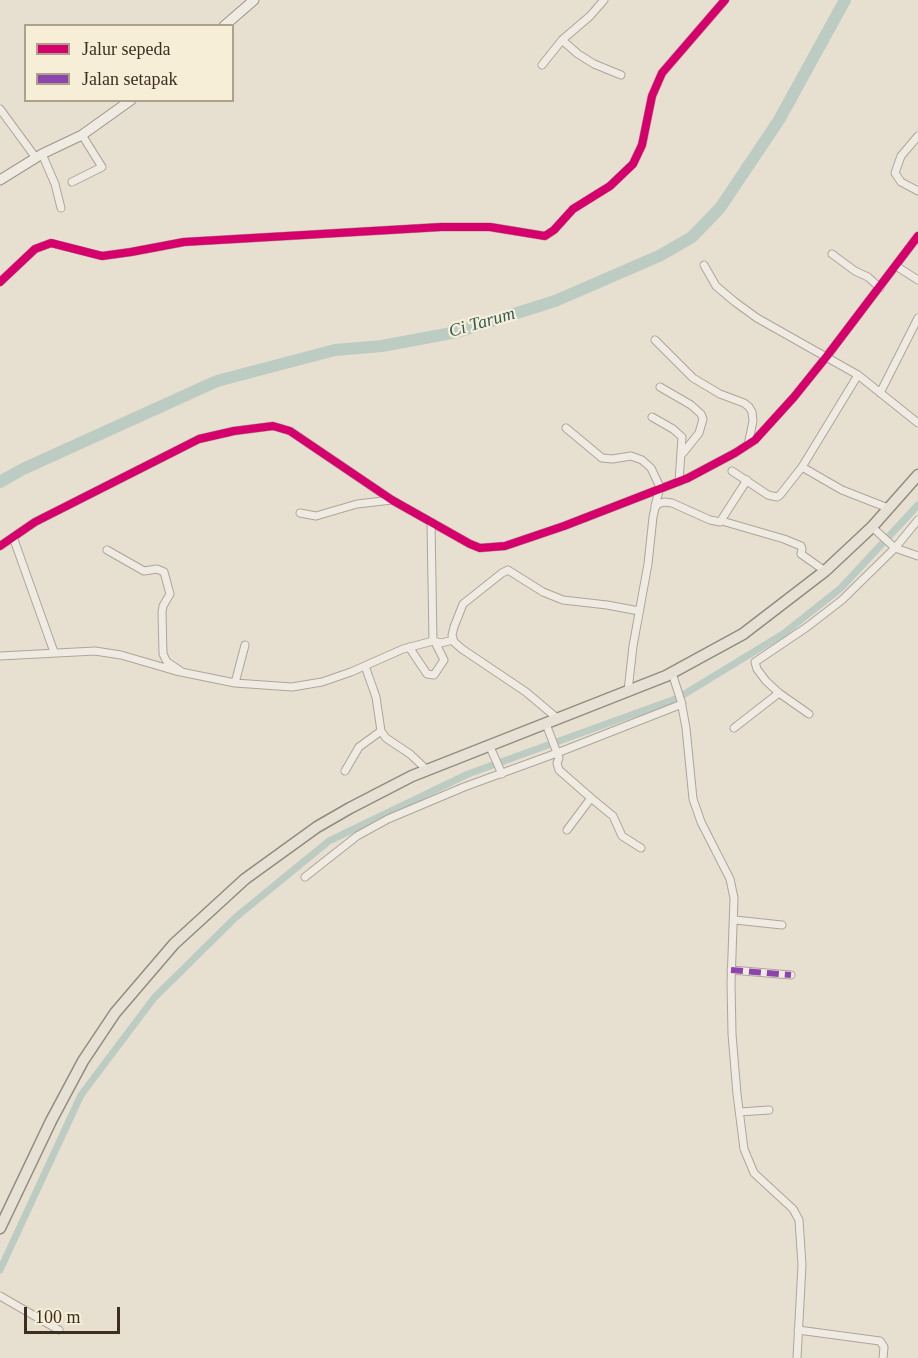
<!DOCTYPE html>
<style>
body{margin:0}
#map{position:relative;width:918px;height:1358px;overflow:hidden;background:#e7e0d1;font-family:Georgia,serif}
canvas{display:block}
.legend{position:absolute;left:24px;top:24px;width:210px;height:78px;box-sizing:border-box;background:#f7eed8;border:2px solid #ada18e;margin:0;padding:8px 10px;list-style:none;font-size:18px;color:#3d2e20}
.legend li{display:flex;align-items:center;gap:12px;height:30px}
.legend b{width:30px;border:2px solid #ada18e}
.scale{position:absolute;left:24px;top:1307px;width:96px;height:27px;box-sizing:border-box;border:3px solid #3d2e20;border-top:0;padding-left:8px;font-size:18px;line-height:21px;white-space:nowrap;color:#3d2e20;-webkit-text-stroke:4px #f7eed8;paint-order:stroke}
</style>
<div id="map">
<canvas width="918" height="1358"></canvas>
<ul class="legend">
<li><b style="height:8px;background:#d6006c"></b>Jalur sepeda</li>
<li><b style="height:8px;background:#8e44ad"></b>Jalan setapak</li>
</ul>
<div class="scale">100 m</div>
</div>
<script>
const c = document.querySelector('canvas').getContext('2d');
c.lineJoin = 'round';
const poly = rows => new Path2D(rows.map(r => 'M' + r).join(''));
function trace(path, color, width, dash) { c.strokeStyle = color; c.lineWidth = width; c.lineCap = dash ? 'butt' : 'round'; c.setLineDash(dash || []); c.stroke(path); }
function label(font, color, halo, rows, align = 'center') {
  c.font = font + ' Georgia,serif'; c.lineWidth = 4.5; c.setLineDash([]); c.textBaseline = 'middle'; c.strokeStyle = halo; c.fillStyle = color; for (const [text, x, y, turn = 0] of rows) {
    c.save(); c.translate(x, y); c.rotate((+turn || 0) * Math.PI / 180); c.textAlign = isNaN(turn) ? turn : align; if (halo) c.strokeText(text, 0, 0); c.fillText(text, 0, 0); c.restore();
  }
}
trace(poly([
 [0,1270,81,1095,154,998,236,917,329,841,468,774,678,698,783,634,841,588,918,505]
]), '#bcccc2', 7);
trace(poly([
 [0,482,23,469,217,381,335,350,382,346,457,332,555,301,659,256,692,237,720,208,779,120,845,0]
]), '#bcccc2', 12);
const minor = poly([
 [562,40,578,54,594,64,621,75],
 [542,65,562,40,590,16,604,0],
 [0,109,36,158],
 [918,136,901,156,895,173,901,182,918,191],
 [42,154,55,184,61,208],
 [72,182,102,167,82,135],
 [832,254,855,271,868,277,880,288],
 [704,265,716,286,735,302,757,318,858,375,918,423],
 [896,266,918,280],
 [0,282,35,249,51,243,102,256,131,252,184,242,441,227,490,227,545,236,554,230,573,209,610,186,633,164,642,145,652,96,662,73,725,0],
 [655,340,693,378,720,394,744,403,749,407,752,412,753,421,748,445],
 [660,387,691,405,701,414,703,419,699,433,683,453],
 [880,393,918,318],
 [652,417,673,429,682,437,679,482],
 [566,428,602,458,612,459,631,456,642,460,651,468,660,487,655,506],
 [802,467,842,490,888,508],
 [732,471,768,495,777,497,780,495,802,467,858,375],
 [300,513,316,516,357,504,392,500],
 [722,521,784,539,801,546,802,549,801,554,825,571],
 [872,527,895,548,918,556],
 [13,537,54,652],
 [0,546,35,522,199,439,234,431,273,426,290,431,392,500,470,544,480,548,505,546,564,526,688,478,735,453,755,440,794,397,827,356,918,236],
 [107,550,144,571,157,569,164,572,170,594,163,606,162,612,163,654,167,662,182,672],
 [433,641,441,643,453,640],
 [409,647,427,674,434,675,444,660,435,642],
 [0,656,95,651,121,655,176,671,235,683,292,687,322,682,351,672,403,649,433,641,431,523],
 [365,666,376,697,381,731,386,738,410,754,427,770],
 [672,673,681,701,686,728,693,799,701,822,730,879,734,898,731,983,732,1034,737,1094,744,1149,754,1173,793,1209,799,1220,802,1265,797,1358],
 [235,683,245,645],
 [628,691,633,646,648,564,653,517,655,508,658,504,664,502,672,503,710,520,720,522,747,480],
 [809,714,779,693,766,681,757,669,755,662,807,627,842,600,895,548,918,520],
 [558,719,526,692,462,649,454,642,452,635,454,627,463,604,502,573,508,570,543,592,563,600,607,605,639,611],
 [546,724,559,758,557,763,559,770,591,798,567,830],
 [734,728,779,693],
 [490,747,502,774],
 [345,771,359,747,381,731],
 [591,798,613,816,622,836,641,848],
 [305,877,357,836,388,819,464,787,557,753,682,704],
 [735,920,782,925],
 [731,970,791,975],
 [740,1112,769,1110],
 [0,1296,59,1330],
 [798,1330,880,1341,884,1347,883,1358]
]);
const secondary = poly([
 [224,26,254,0],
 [0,180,42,154,82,135,131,100]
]);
const primary = poly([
 [0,1228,51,1121,83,1061,115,1013,174,944,245,879,317,827,350,808,412,776,666,676,743,634,825,571,872,527,918,475]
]);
trace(minor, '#ada599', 9);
trace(secondary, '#9c958a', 11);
trace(primary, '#928b80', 13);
trace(minor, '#efebe3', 7);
trace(secondary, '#efebe3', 9);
trace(primary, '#e6e1d4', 10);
trace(poly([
 [731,970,791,975]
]), '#8e44ad', 6, [12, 6]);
trace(poly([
 [0,282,35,249,51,243,102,256,131,252,184,242,441,227,490,227,545,236,554,230,573,209,610,186,633,164,642,145,652,96,662,73,725,0],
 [0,546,35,522,199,439,234,431,273,426,290,431,392,500,470,544,480,548,505,546,564,526,688,478,735,453,755,440,794,397,827,356,918,236]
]), '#d6006c', 8);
label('italic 18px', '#2f5d5a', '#f7eed8', [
 ["Ci Tarum",482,323,-16]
]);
</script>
